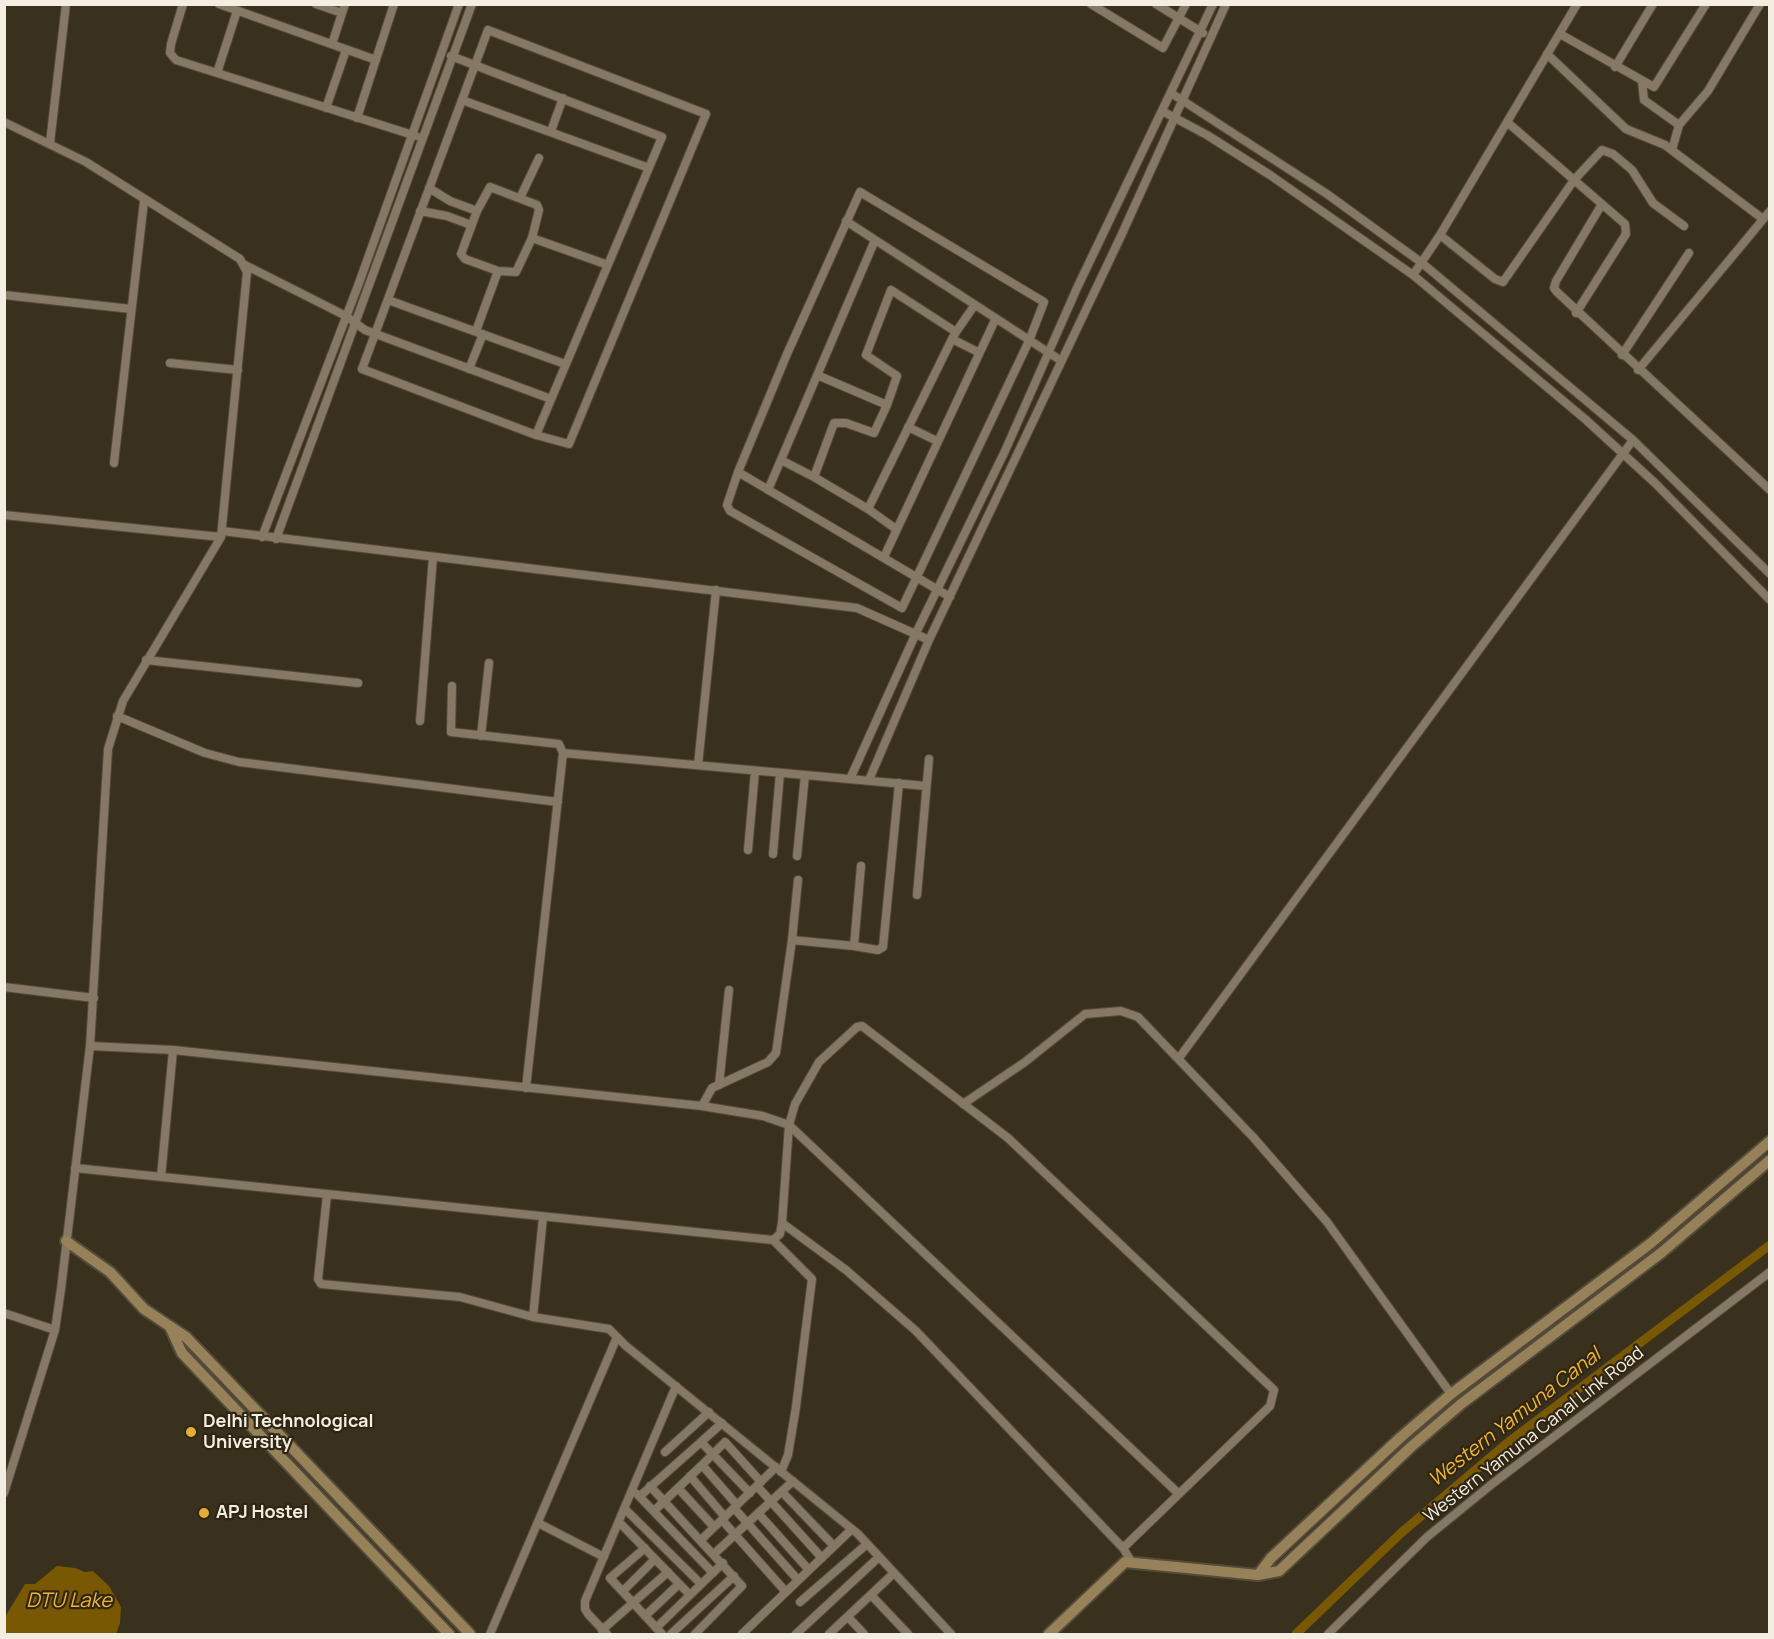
<!DOCTYPE html>
<style>
body{margin:0}
#map{position:relative;width:1774px;height:1639px;overflow:hidden;background:#3a301e;font-family:Manrope,sans-serif}
canvas{display:block}
.frame{position:absolute;inset:0;border:6px solid #f4ede2;pointer-events:none}
</style>
<div id="map">
<canvas width="1774" height="1639"></canvas>
<div class="frame"></div>
</div>
<script>
const c = document.querySelector('canvas').getContext('2d');
c.lineJoin = 'round';
function fill(path, color) { c.fillStyle = color; c.fill(path, 'evenodd'); }
const poly = rows => new Path2D(rows.map(r => 'M' + r).join(''));
function trace(path, color, width, dash) { c.strokeStyle = color; c.lineWidth = width; c.lineCap = dash ? 'butt' : 'round'; c.setLineDash(dash || []); c.stroke(path); }
function label(font, color, halo, rows, align = 'center') {
  c.font = font + ' Manrope,sans-serif'; c.lineWidth = 4.5; c.setLineDash([]); c.textBaseline = 'middle'; c.strokeStyle = halo; c.fillStyle = color; for (const [text, x, y, turn = 0] of rows) {
    c.save(); c.translate(x, y); c.rotate((+turn || 0) * Math.PI / 180); c.textAlign = isNaN(turn) ? turn : align; if (halo) c.strokeText(text, 0, 0); c.fillText(text, 0, 0); c.restore();
  }
}
fill(poly([
 [57,1566,75,1568,85,1572,93,1571,109,1586,121,1607,120,1623,116,1634,5,1634,5,1617,25,1584,35,1584]
]), '#795804');
trace(poly([
 [1296,1634,1401,1533,1511,1440,1770,1245]
]), '#795804', 9);
const street = poly([
 [183,4,171,44,170,53,176,60,416,136],
 [219,4,376,60],
 [316,4,342,13],
 [1091,4,1163,48,1186,4],
 [1156,4,1203,33],
 [488,30,706,114,569,444,536,435,362,369,488,30],
 [1560,34,1654,87,1706,4],
 [332,44,345,4],
 [1547,54,1626,129,1665,145,1763,219],
 [451,56,662,137,536,435],
 [1615,67,1653,4],
 [217,73,237,11],
 [1642,81,1644,100,1679,125],
 [1171,93,1327,194,1422,263,1633,440,1770,574],
 [462,100,649,168],
 [326,108,346,50],
 [1162,111,1207,135,1270,175,1413,275,1585,419,1655,483,1770,600],
 [357,118,394,4],
 [4,122,86,162,240,259,247,272,221,537,123,701,108,749,90,1046,61,1289,55,1330,4,1493],
 [1507,122,1625,224,1626,234,1576,313],
 [551,131,563,98],
 [50,143,66,4],
 [1672,150,1679,125,1708,91,1760,4],
 [429,188,450,201,477,211,490,187,537,205,539,210,532,238,608,265],
 [860,192,1044,302,1029,341,902,608,730,511,727,505,738,472,787,354,860,192],
 [520,198,539,158],
 [1602,204,1556,281,1554,288,1557,292,1770,490],
 [420,211,447,216,471,225],
 [846,221,1060,360],
 [1440,235,1495,279,1503,282,1574,180,1602,150,1613,154,1632,170,1653,203,1684,226],
 [245,265,346,316,365,330,551,399],
 [498,271,516,272,532,238],
 [1413,275,1440,235,1577,4],
 [4,295,131,309],
 [388,300,565,364],
 [476,331,498,271,465,259,461,254,477,211],
 [956,332,974,306],
 [1622,355,1689,253],
 [170,363,238,370],
 [469,369,483,334],
 [1638,370,1770,211],
 [817,375,887,405,874,433,846,423,834,423,814,477,868,509,952,339,978,352],
 [887,405,897,376,866,355,891,290,956,332,952,339],
 [908,427,937,441],
 [781,460,814,477],
 [114,463,144,201],
 [738,472,950,597],
 [768,490,875,240],
 [868,509,896,529],
 [4,515,221,537],
 [222,531,857,608,929,640],
 [262,537,359,283,459,4],
 [276,539,472,4],
 [884,557,995,320],
 [146,660,358,683],
 [452,686,451,732,559,744,563,753],
 [117,716,205,753,239,762,558,802],
 [420,721,433,557],
 [481,736,489,663],
 [698,765,716,590],
 [850,779,916,633,1005,451,1077,288,1213,4],
 [869,780,929,640,1121,236,1226,4],
 [748,850,755,771],
 [773,854,780,773],
 [797,856,805,775],
 [917,895,929,759],
 [792,940,798,880],
 [854,946,878,950,883,947,899,783],
 [4,987,94,998],
 [90,1046,173,1050],
 [1179,1058,1633,440],
 [719,1085,729,990],
 [526,1088,563,753,926,786],
 [963,1104,1025,1062,1085,1014,1121,1011,1138,1017,1253,1137,1327,1222,1451,1394],
 [702,1106,763,1116,789,1125,1179,1494],
 [75,1168,773,1240,780,1234,782,1223,789,1125,795,1104,819,1062,857,1027,862,1026,1008,1138,1274,1390,1270,1406,1123,1548],
 [161,1177,173,1050,702,1106,712,1088,768,1062,776,1053,792,940,854,946,861,866],
 [327,1195,318,1279,321,1284,460,1297,533,1317],
 [543,1217,533,1317,609,1329,626,1346,858,1534,951,1634],
 [782,1223,846,1270,916,1331,1123,1548,1131,1561],
 [773,1240,812,1279,796,1407,788,1455,781,1472],
 [4,1313,55,1330],
 [701,1442,722,1423],
 [665,1452,709,1412],
 [702,1465,725,1442,761,1482],
 [690,1476,725,1517],
 [650,1486,742,1586,695,1634],
 [757,1486,822,1558],
 [678,1488,714,1527],
 [782,1492,834,1546],
 [637,1494,713,1573],
 [640,1496,701,1442,750,1493],
 [734,1508,798,1580],
 [625,1509,701,1584],
 [654,1511,702,1465,737,1505],
 [758,1513,809,1570],
 [722,1520,786,1592],
 [619,1522,690,1595],
 [538,1523,604,1557],
 [701,1540,776,1467],
 [645,1548,610,1578,662,1634],
 [714,1554,793,1481],
 [623,1591,655,1559],
 [871,1595,908,1634],
 [800,1602,867,1544],
 [645,1616,679,1584],
 [848,1617,864,1634],
 [656,1628,723,1563],
 [602,1630,668,1572],
 [490,1634,617,1337],
 [607,1634,588,1614,585,1609,585,1601,676,1386],
 [671,1634,734,1576],
 [742,1634,852,1529],
 [796,1634,879,1557],
 [829,1634,894,1573],
 [1328,1634,1427,1537,1492,1484,1770,1272]
]);
const secondary = poly([
 [66,1241,110,1272,144,1309,186,1337,470,1634],
 [170,1327,182,1353,449,1634],
 [1258,1575,1271,1558,1401,1437,1451,1394,1651,1243,1770,1141],
 [1049,1634,1125,1562,1258,1575,1279,1571,1412,1446,1461,1404,1661,1253,1770,1160]
]);
trace(street, '#544b3b', 10);
trace(secondary, '#544b3b', 14);
trace(street, '#857965', 8);
trace(secondary, '#968158', 10);
for (const [x, y, r, color] of [
 [191,1432,6,"#e4ad35"],
 [204,1513,6,"#e4ad35"]
]) { const dot = new Path2D(); dot.arc(x, y, r, 0, 2 * Math.PI); c.fillStyle = color; c.fill(dot); trace(dot, '#302614', 2); }
label('bold 18px', '#f4ede2', '#302614', [
 ["Delhi Technological",203,1422],
 ["University",203,1443],
 ["APJ Hostel",216,1513]
], 'left');
label('18px', '#f4ede2', '#302614', [
 ["Western Yamuna Canal Link Road",1534,1435,-38]
]);
label('italic 20px', '#f0b532', '#302614', [
 ["Western Yamuna Canal",1515,1418,-38],
 ["DTU Lake",69,1601]
]);
</script>
